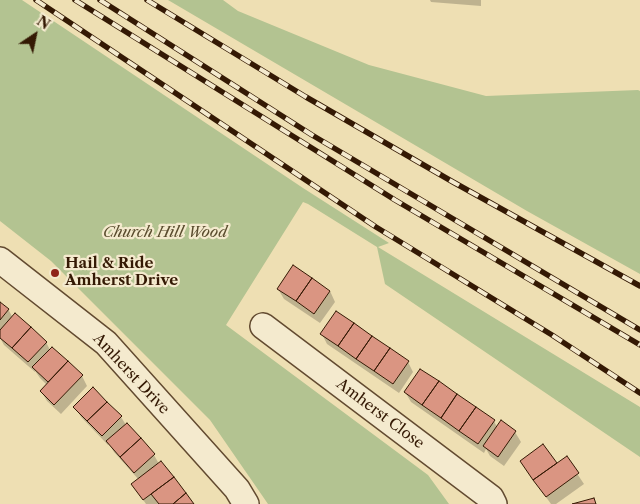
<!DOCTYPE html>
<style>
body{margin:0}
#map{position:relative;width:640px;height:504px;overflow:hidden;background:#eedfb3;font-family:"Libre Caslon Text",serif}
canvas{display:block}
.north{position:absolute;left:10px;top:10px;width:50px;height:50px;-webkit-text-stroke:4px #f4eace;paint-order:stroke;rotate:34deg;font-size:14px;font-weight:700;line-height:20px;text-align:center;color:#341904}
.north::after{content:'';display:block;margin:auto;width:18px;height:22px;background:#341904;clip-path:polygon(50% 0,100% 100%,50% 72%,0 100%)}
</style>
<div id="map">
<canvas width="640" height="504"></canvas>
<div class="north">N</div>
</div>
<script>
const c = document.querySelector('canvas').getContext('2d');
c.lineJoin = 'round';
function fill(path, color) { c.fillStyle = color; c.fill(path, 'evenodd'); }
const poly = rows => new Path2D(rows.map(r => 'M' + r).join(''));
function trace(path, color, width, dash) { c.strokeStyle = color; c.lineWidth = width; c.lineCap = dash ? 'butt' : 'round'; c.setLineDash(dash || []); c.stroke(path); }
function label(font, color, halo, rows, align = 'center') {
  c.font = font + ' "Libre Caslon Text",serif'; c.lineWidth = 4.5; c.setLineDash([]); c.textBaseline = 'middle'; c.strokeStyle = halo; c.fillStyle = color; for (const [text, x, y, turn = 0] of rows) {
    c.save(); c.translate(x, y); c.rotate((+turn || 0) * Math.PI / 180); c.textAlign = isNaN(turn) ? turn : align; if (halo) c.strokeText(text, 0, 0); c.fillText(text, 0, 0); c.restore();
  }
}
fill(poly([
 [0,0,22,0,303,188,389,243,378,247,640,407,640,457,385,284,377,247,308,204,303,202,226,325,428,475,449,504,268,504,210,420,51,261,0,221],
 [168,0,223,0,238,11,369,65,486,96,638,90,640,91,640,274,527,211]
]), '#b3c391');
fill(poly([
 [430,0,481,0,481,6,431,2],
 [278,289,330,291,335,302,320,323,284,299],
 [0,303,8,309,13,318,46,342,50,350,52,348,82,376,87,386,61,414,47,401,41,391,47,385,40,378,35,371,35,372,4,345,0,338],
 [322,334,408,362,413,372,399,393,327,344],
 [405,392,494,421,497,427,515,432,521,442,504,466,490,456,486,449,484,453,411,402],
 [75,407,121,417,126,425,154,455,159,464,193,504,146,504,133,485,139,480,114,452,109,444,108,445,81,417],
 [543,446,556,465,566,457,584,484,556,504,551,504,528,472]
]), '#0003');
const building = poly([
 [293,265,312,278,296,301,277,289,293,265],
 [312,278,330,291,314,314,296,301,312,278],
 [0,302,9,309,0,320,0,302],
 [336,311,354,323,338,346,320,334,336,311],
 [15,313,31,327,12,348,0,338,0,330,15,313],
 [354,323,372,336,356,359,338,346,354,323],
 [31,327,47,342,28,362,12,348,31,327],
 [372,336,390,348,374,371,356,359,372,336],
 [52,347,68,361,48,382,32,367,52,347],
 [390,348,409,361,393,384,374,371,390,348],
 [68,361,83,375,54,405,40,391,68,361],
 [420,369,439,381,422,405,404,392,420,369],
 [439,381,457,394,441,418,422,405,439,381],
 [93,387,107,402,87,421,73,407,93,387],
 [457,394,476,407,459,431,441,418,457,394],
 [107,402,122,416,102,436,87,421,107,402],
 [476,407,495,420,478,444,459,431,476,407],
 [501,420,516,431,498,457,483,446,501,420],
 [127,423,141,438,120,457,106,441,127,423],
 [141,438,155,454,134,473,120,457,141,438],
 [543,444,557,463,533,480,520,461,543,444],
 [567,456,579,473,546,497,533,480,567,456],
 [161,461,174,477,143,500,131,484,161,461],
 [174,477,186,493,173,504,159,504,151,494,174,477],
 [186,493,194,504,173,504,186,493],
 [594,498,596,504,572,504,594,498]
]);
fill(building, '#da9582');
trace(building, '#341904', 1);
const minor = poly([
 [0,260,106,343,237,489,246,504],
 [263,326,491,498,494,504]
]);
trace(minor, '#624a30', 28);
trace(minor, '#f4eace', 25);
const rail = poly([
 [36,0,376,227,552,335,640,393],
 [75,0,395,200,640,345],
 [100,0,312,135,640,330],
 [147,0,306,97,453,182,640,286]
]);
trace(rail, '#341904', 5.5);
trace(rail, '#f4eace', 4, [11]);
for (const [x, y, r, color] of [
 [55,273,5,"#8f2418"]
]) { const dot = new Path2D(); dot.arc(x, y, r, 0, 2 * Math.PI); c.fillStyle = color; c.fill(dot); trace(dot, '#f4eace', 2); }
label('italic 15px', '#5a4c2e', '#f4eace', [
 ["Church Hill Wood",165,233]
]);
label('bold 15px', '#341904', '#f4eace', [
 ["Hail & Ride",65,264],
 ["Amherst Drive",65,281]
], 'left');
label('15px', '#341904', '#f4eace', [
 ["Amherst Drive",131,374,47],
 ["Amherst Close",380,414,37]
]);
</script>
